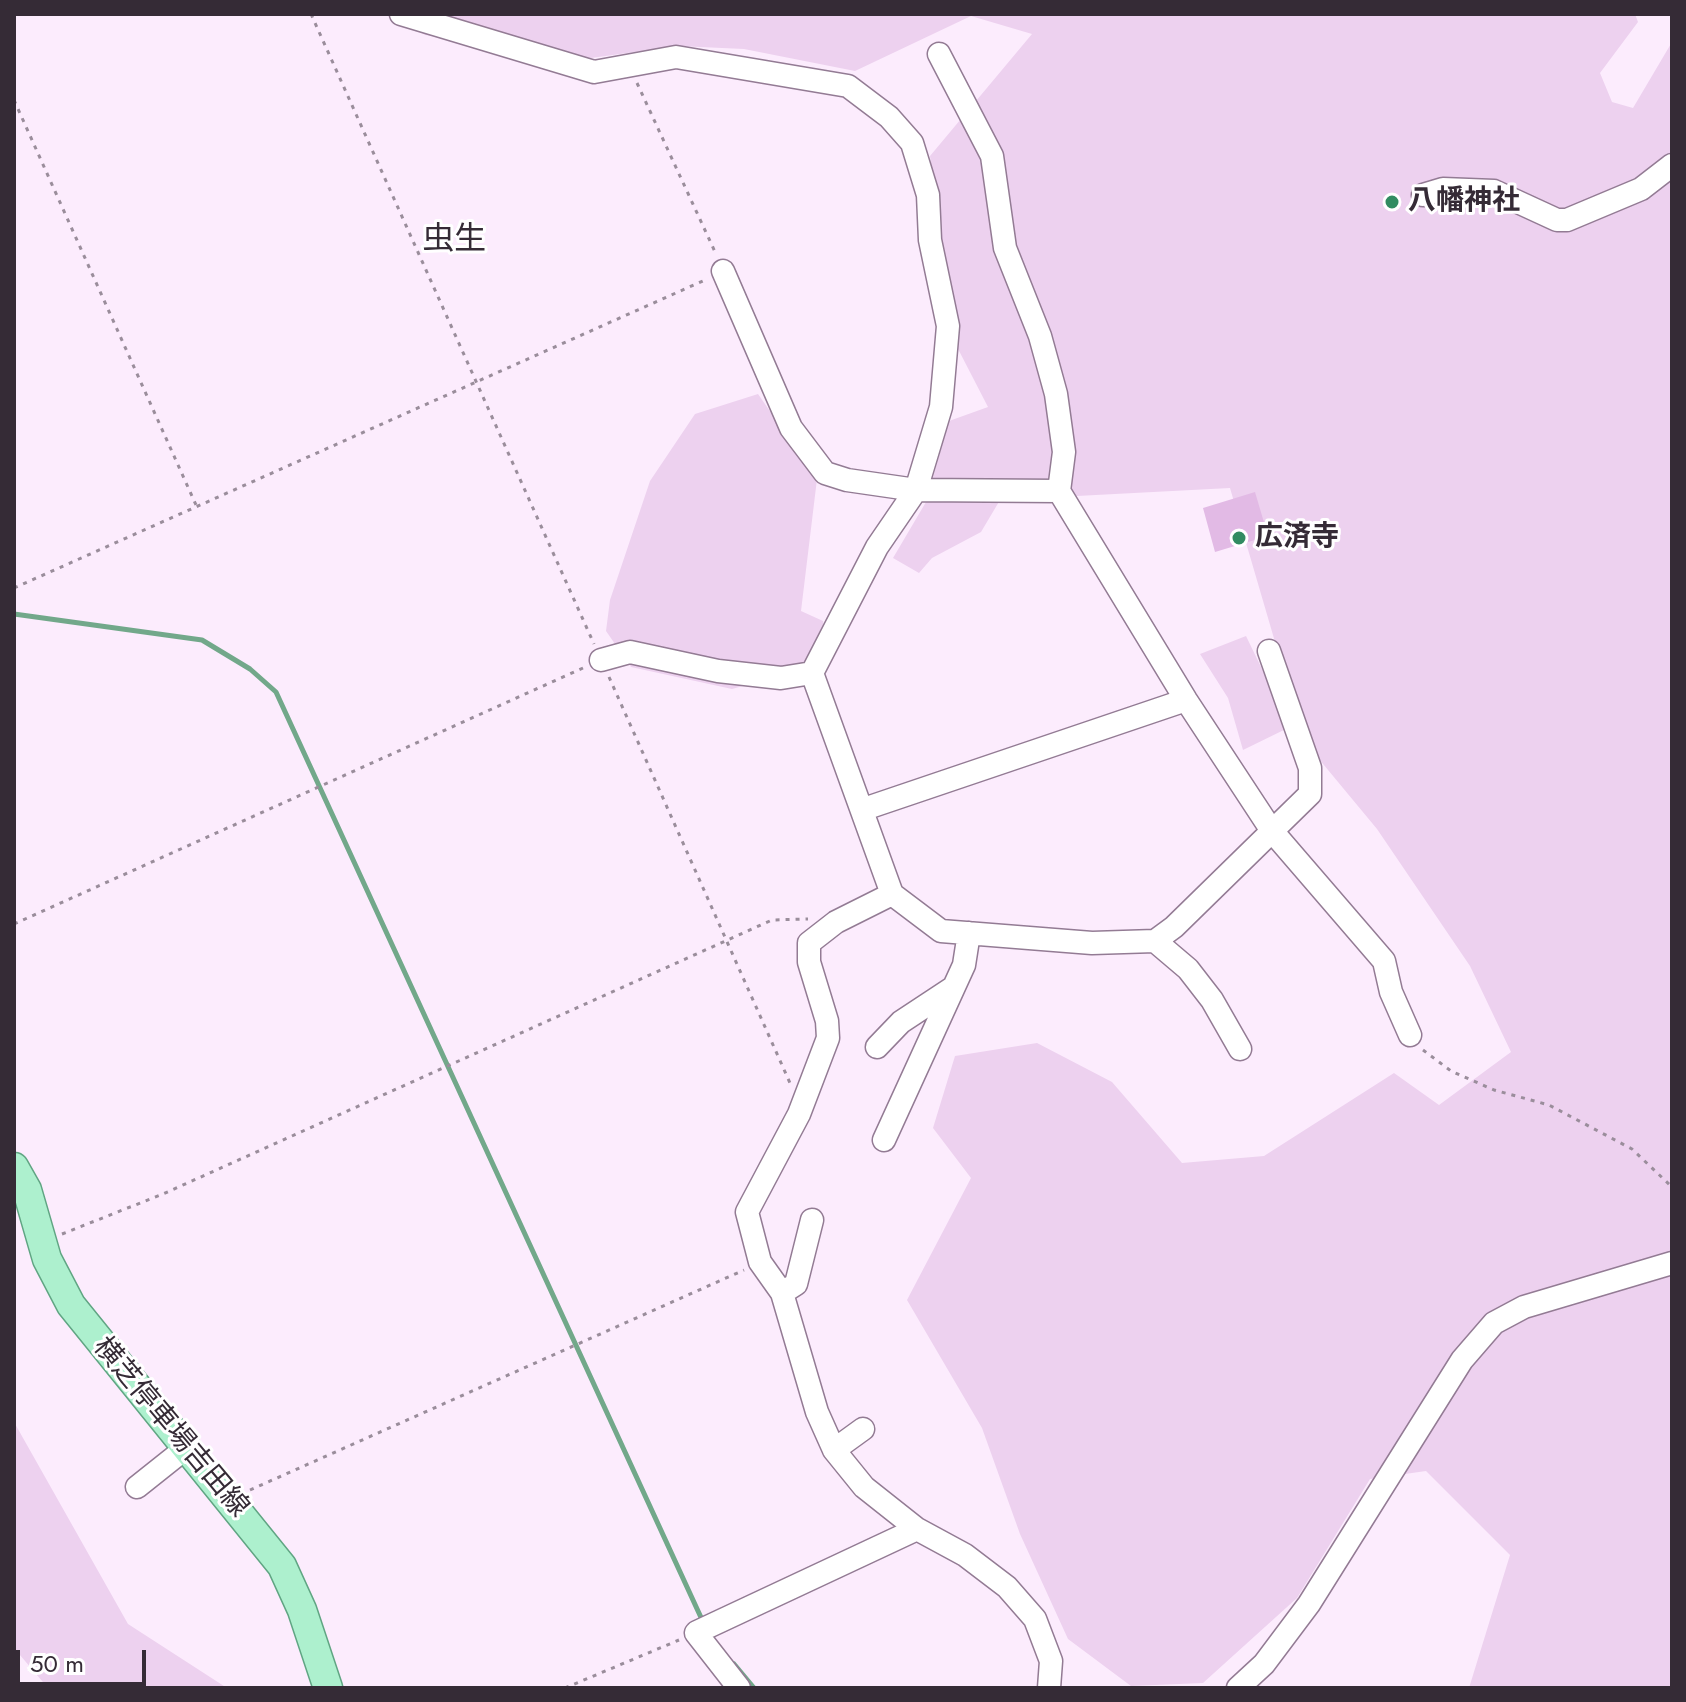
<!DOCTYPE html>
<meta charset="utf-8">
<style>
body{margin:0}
#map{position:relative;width:1686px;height:1702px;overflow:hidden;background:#fcecfd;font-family:Jost,sans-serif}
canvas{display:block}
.frame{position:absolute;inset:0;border:16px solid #352b36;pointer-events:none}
.scale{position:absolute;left:16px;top:1650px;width:130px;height:36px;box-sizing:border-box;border:4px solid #352b36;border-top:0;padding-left:10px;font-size:24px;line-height:28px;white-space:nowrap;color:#352b36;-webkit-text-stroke:6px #fff;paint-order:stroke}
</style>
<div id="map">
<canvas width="1686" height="1702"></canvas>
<div class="frame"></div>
<div class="scale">50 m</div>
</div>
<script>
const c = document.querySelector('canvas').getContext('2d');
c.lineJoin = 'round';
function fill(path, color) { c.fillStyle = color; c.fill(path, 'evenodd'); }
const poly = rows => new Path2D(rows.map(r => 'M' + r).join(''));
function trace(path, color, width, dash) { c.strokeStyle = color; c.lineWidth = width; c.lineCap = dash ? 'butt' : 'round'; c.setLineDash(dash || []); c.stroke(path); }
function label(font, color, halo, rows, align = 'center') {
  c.font = font + ' Jost,"Noto Sans JP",sans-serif'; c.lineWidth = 6; c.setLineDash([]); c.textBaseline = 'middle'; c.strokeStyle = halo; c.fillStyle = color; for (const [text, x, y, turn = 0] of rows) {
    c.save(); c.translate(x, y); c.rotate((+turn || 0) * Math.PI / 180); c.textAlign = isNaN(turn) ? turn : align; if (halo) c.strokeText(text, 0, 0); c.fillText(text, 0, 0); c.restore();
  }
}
fill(poly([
 [388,14,1635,14,1638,22,1600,73,1612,102,1633,108,1672,42,1672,1688,1469,1688,1510,1555,1426,1471,1370,1479,1297,1598,1203,1683,1131,1686,1068,1639,1020,1534,982,1428,907,1300,971,1178,933,1128,955,1056,1037,1043,1112,1082,1182,1163,1264,1156,1394,1073,1439,1105,1511,1052,1470,966,1377,829,1304,741,1230,488,1000,500,981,532,932,558,919,573,893,558,926,502,949,421,988,407,956,345,930,156,1032,34,971,16,855,71,744,49,678,46,591,58,425,35],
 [758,394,817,479,801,611,823,621,828,662,732,689,631,667,606,631,610,600,650,481,695,414],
 [1246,636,1290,727,1243,750,1228,698,1200,654],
 [14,1422,128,1624,227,1688,48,1688,14,1648]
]), '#edd1ef');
trace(poly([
 [14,614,202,640,250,669,276,692,704,1624],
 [734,1664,754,1688]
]), '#72a88a', 5);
fill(poly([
 [1255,492,1268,536,1215,552,1203,508]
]), '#e2bae5');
const minor = poly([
 [401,14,594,72,676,57,848,86,889,117,912,143,928,195,930,240,948,326,941,407,916,490,877,547,812,673,781,678,718,671,630,652,601,660],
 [939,54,992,156,1005,248,1040,336,1056,394,1064,452,1059,491],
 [1423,195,1443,189,1494,191,1557,220,1567,220,1641,189,1672,165],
 [723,271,791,428,825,473,847,480,916,490,1059,491,1186,700,1272,831,1384,961,1391,992,1410,1035],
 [812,673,892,894],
 [864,809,1186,700],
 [1155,941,1188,969,1212,1000,1240,1049],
 [877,1047,901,1022,951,989],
 [884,1140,964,965,969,933],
 [782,1293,796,1284,812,1220],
 [834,1450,863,1429],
 [137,1487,186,1448],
 [697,1632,917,1529],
 [696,1633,739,1688],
 [1049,1688,1051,1661,1035,1619,1007,1587,965,1555,917,1529,864,1487,834,1450,817,1412,782,1293,760,1262,747,1212,799,1114,828,1038,827,1021,809,962,809,943,836,922,892,894,941,931,1092,943,1155,941,1174,927,1310,794,1310,768,1269,651],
 [1238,1688,1264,1664,1309,1604,1462,1360,1494,1323,1524,1307,1672,1263]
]);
const major = poly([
 [14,1167,27,1190,47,1259,71,1305,282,1566,302,1610,328,1688]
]);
trace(minor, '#937b94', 25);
trace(major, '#60a583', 31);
trace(poly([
 [311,14,594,644],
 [637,83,716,254],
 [14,100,196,505],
 [14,588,705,280],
 [609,677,790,1083],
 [14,924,583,668],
 [1423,1050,1451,1071,1494,1090,1549,1105,1632,1149,1672,1187],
 [62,1234,163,1194,772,920,808,919],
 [250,1490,744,1270],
 [565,1688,679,1640]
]), '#9a8d9b', 3, [4, 6]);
trace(minor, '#fff', 22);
trace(major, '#adf0ce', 28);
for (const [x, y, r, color] of [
 [1392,202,8,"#318b61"],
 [1239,538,8,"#318b61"]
]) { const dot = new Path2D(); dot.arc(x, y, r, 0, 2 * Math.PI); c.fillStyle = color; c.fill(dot); trace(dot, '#fff', 3); }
label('bold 28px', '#352b36', '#fff', [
 ["八幡神社",1408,202],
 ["広済寺",1255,538]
], 'left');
label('28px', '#352b36', '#fff', [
 ["横芝停車場吉田線",170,1428,50]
]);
label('32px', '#352b36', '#fff', [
 ["虫生",454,241]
]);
</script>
